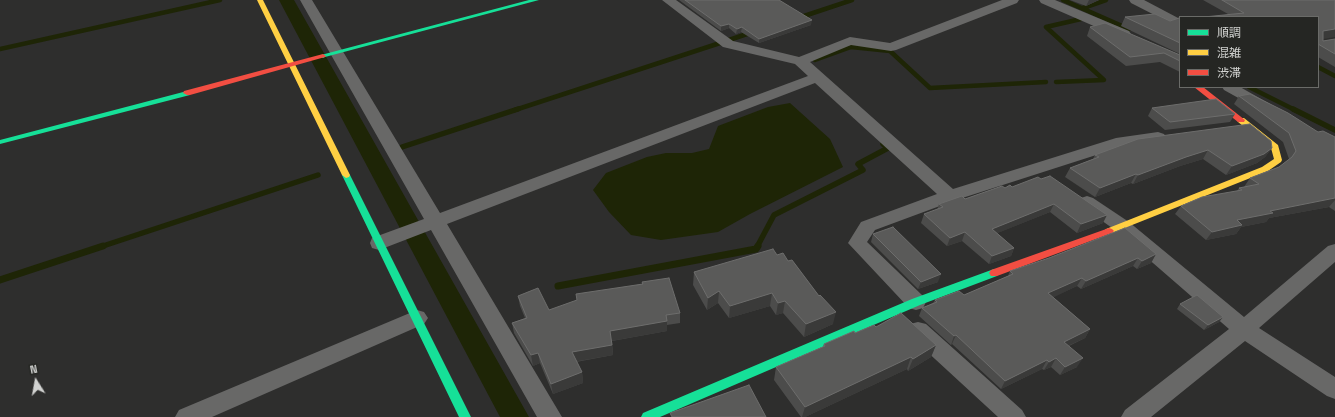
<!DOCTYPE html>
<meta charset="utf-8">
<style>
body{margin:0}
#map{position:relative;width:1335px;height:417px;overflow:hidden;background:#2e2e2d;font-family:"Space Grotesk","Noto Sans JP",sans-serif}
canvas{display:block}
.legend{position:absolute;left:1179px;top:16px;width:140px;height:72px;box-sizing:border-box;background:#252623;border:1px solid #6a6b68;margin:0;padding:5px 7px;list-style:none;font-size:12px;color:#d1d2d0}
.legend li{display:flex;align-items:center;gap:8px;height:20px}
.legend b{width:20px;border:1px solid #6a6b68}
.north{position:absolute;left:16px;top:361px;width:40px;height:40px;-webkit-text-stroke:3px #252623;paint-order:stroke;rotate:349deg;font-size:11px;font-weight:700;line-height:16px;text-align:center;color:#d1d2d0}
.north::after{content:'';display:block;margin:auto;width:14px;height:18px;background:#d1d2d0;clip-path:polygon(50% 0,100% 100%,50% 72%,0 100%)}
</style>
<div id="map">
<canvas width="1335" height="417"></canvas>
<ul class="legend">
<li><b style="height:5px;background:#16e098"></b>順調</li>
<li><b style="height:5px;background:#ffcf43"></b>混雑</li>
<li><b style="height:5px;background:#f24e42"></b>渋滞</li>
</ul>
<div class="north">N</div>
</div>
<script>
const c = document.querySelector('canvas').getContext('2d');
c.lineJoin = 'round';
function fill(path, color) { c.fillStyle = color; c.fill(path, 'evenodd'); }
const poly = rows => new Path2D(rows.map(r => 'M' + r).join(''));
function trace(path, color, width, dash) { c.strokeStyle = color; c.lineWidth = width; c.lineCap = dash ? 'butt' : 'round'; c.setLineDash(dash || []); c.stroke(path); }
fill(poly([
 [279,0,294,0,529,417,500,417],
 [790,103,830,139,843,167,750,214,718,232,661,240,631,235,609,212,593,190,606,173,647,157,666,153,692,153,709,149,718,126,768,107]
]), '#1e2506');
trace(poly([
 [1063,0,1129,29],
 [1083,8,1106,0],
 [798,18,852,0],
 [729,40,753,32],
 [0,49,220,0],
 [815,60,851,47,890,51,930,88,1046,82],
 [1318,67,1335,76],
 [1056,82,1104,80,1046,27,1081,19],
 [1249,87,1295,110],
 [515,110,720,43]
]), '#1e2506', 4.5);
trace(poly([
 [1293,109,1335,130],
 [402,147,518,109],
 [100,247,318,175],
 [757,247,774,215,863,170,858,164,888,148,883,144]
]), '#1e2506', 5.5);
trace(poly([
 [0,280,103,246],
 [558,286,756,249,758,246]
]), '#1e2506', 7);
fill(poly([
 [300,0,312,0,440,213,808,76,795,64,723,47,662,0,676,0,733,41,799,57,850,37,890,43,1002,0,1019,0,1017,3,896,50,891,51,851,45,810,62,953,189,1116,138,1158,132,1164,134,1166,137,1164,140,1158,142,1118,148,956,200,875,230,867,242,923,296,926,302,923,308,916,310,909,308,848,243,861,222,937,194,815,83,447,224,562,417,537,417,431,230,379,250,372,248,370,243,372,238,424,219,300,0],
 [1039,0,1055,0,1129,31,1131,34,1129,37,1119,37,1041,3,1039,0],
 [1129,0,1144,0,1180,19,1180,28,1131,3,1129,0],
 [1222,87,1240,87,1270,104,1273,107,1270,110,1265,112,1260,110,1224,90,1222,87],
 [1087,196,1093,198,1129,222,1244,317,1328,246,1335,244,1335,262,1259,328,1335,377,1335,399,1327,396,1245,341,1151,417,1121,417,1125,410,1229,329,1115,230,1081,206,1078,202,1081,198,1087,196],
 [417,310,424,312,428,318,424,324,212,417,175,417,179,410,417,310],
 [918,322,926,324,1022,410,1026,417,998,417,910,336,907,330,910,324,918,322]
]), '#686867');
fill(poly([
 [529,0,539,0,325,57,323,58,320,56,321,55,529,0],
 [187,91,190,91,190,95,0,144,0,140,187,91],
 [346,172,350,175,471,417,459,417,342,175,346,172],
 [994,269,997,270,999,273,997,276,920,305,660,417,641,417,643,413,912,299,994,269]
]), '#16e098');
fill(poly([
 [257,0,263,0,350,175,349,177,346,178,342,175,257,0],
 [1238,118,1244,118,1278,145,1282,160,1281,162,1268,171,1112,233,1106,233,1104,231,1106,229,1262,167,1274,159,1271,148,1238,122,1237,120,1238,118]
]), '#ffcf43');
fill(poly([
 [323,54,326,56,325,57,190,95,187,95,183,93,184,91,323,54],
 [1194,87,1203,87,1245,120,1244,122,1238,122,1194,87],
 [1109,228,1112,229,1114,231,1112,233,997,276,991,276,989,273,991,270,1109,228]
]), '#f24e42');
fill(poly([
 [679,0,779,0,811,25,759,43,741,32,736,34,729,28,721,31],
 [1070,0,1099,0,1086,6],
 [1203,0,1335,0,1323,39,1323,41,1335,39,1335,67,1318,57,1318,17,1228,14],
 [1125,17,1170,21,1180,19,1180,54,1121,26],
 [1090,27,1180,55,1180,72,1160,62,1126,66,1087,36],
 [1239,96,1318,132,1335,137,1335,211,1329,207,1269,218,1266,222,1241,227,1236,234,1206,240,1175,214,1181,206,1237,191,1239,188,1244,187,1250,178,1279,167,1289,159,1283,142,1234,104],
 [1152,108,1235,114,1230,122,1165,130,1148,116],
 [1250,124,1272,148,1265,157,1257,163,1226,175,1203,159,1180,166,1133,184,1131,183,1095,197,1065,177,1070,168,1093,159,1095,155],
 [1012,187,1103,223,1077,233,1050,212,997,233,1014,248,1011,256,989,264,962,241,947,246,921,223,924,214,937,210,939,204,965,199,1005,188],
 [873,234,938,282,918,289,871,242],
 [1156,254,1151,263,1137,269,1133,266,1081,289,1077,286,1053,297,1090,329,1085,338,1069,346,1077,367,1060,375,1051,367,1044,370,1042,369,1001,389,952,344,951,345,919,316,922,308,933,303,935,300,964,295,1008,276,1010,271],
 [777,255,833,324,804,337,783,313,776,315,770,306,729,318,718,303,707,310,693,285,694,272],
 [642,282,680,313,680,323,667,325,667,331,612,341,613,355,576,362,582,372,583,383,553,394,540,363,533,366,514,333,512,323,525,318,520,306,518,296,549,310,642,284],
 [1180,304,1223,317,1219,322,1204,330,1177,309],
 [876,327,936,345,931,357,908,371,907,369,805,417,801,417,774,380,776,367,823,347,824,344,855,333]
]), '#4c4c4b');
fill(poly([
 [1089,0,1099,0,1086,6],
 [812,20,811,25,759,43,759,39],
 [729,24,729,28,721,31,721,26],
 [742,27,741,32,736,34,737,29],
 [1335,29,1335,37,1318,40,1323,31],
 [1272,148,1265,157,1257,163,1226,175,1232,166],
 [1208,150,1203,159,1180,166,1133,184,1138,175,1186,157],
 [1136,174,1131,183,1095,197,1100,188],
 [1335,198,1335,200,1329,207,1269,218,1266,222,1241,227,1236,234,1206,240,1212,232,1237,220,1270,211],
 [1054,204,1050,212,988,237,992,229],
 [1107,215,1103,223,1077,233,1081,224],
 [965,232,962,241,947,246,950,238],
 [1014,248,1011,256,989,264,992,256],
 [1156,254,1151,263,1137,269,1142,261],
 [1138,258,1133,266,1081,289,1086,281],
 [941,274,938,282,918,289,921,282],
 [1082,278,1077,286,1044,302,1048,293],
 [719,291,718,303,707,310,708,298],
 [772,293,770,306,729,318,730,306],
 [785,301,783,313,776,315,778,303],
 [836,312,833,324,804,337,806,324],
 [1223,317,1219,322,1204,330,1208,325],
 [667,321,667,331,611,341,610,331],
 [1090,329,1085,338,1059,350,1064,342],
 [956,335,952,344,951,345,954,336],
 [612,345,613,355,573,362,572,352],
 [936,345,931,357,908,371,913,359],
 [538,353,540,363,533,366,531,355],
 [911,357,907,369,805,417,802,417,805,407],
 [1056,358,1051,367,1044,370,1049,362],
 [1083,358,1077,367,1060,375,1065,367],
 [1047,360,1042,369,1001,389,1005,381],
 [582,372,583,383,553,394,551,384]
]), '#3a3a39');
const building = poly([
 [685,0,779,0,812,20,759,39,742,27,737,29,729,24,721,26,685,0],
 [1222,0,1335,0,1335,29,1323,31,1323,41,1335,39,1335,54,1318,44,1318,17,1204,17,1244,13,1222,0],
 [1155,14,1170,21,1179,18,1180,19,1180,43,1125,17,1155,14],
 [1105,23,1180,55,1180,61,1164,53,1130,57,1090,27,1105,23],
 [1250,94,1288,113,1318,132,1323,131,1335,137,1335,198,1270,211,1273,213,1237,220,1242,225,1212,232,1181,206,1202,197,1242,190,1239,188,1259,184,1250,178,1279,167,1292,157,1296,151,1289,133,1239,96,1250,94],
 [1216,99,1235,114,1170,122,1152,108,1216,99],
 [1250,124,1271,141,1272,148,1264,154,1232,166,1208,150,1186,157,1138,175,1136,174,1100,188,1070,168,1099,157,1095,155,1138,139,1250,124],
 [1050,176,1107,215,1081,224,1054,204,992,229,1014,248,992,256,965,232,950,238,924,214,943,207,939,204,962,196,965,199,1002,186,1005,188,1010,185,1012,187,1038,177,1041,179,1050,176],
 [893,227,941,274,921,282,873,234,893,227],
 [1125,228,1156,254,1142,261,1138,258,1086,281,1082,278,1048,293,1090,329,1064,342,1083,358,1065,367,1056,358,1049,362,1047,360,1005,381,956,335,954,336,922,308,937,302,935,300,959,291,964,295,1013,274,1010,271,1049,258,1125,228],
 [773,249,777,255,783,253,788,261,792,260,819,296,820,295,836,312,806,324,785,301,778,303,772,293,730,306,719,291,708,298,694,272,773,249],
 [669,278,680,313,666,315,667,321,610,331,612,345,572,352,582,372,551,384,538,353,531,355,512,323,527,318,518,296,538,288,549,310,577,300,576,294,643,284,642,282,669,278],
 [1197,295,1223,317,1208,325,1180,304,1197,295],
 [901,313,936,345,913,359,911,357,805,407,776,367,825,346,824,344,854,331,855,333,874,325,876,327,901,313],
 [749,385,766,417,672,417,670,413,749,385]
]);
fill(building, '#5a5a59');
trace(building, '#6d6d6c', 1);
</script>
